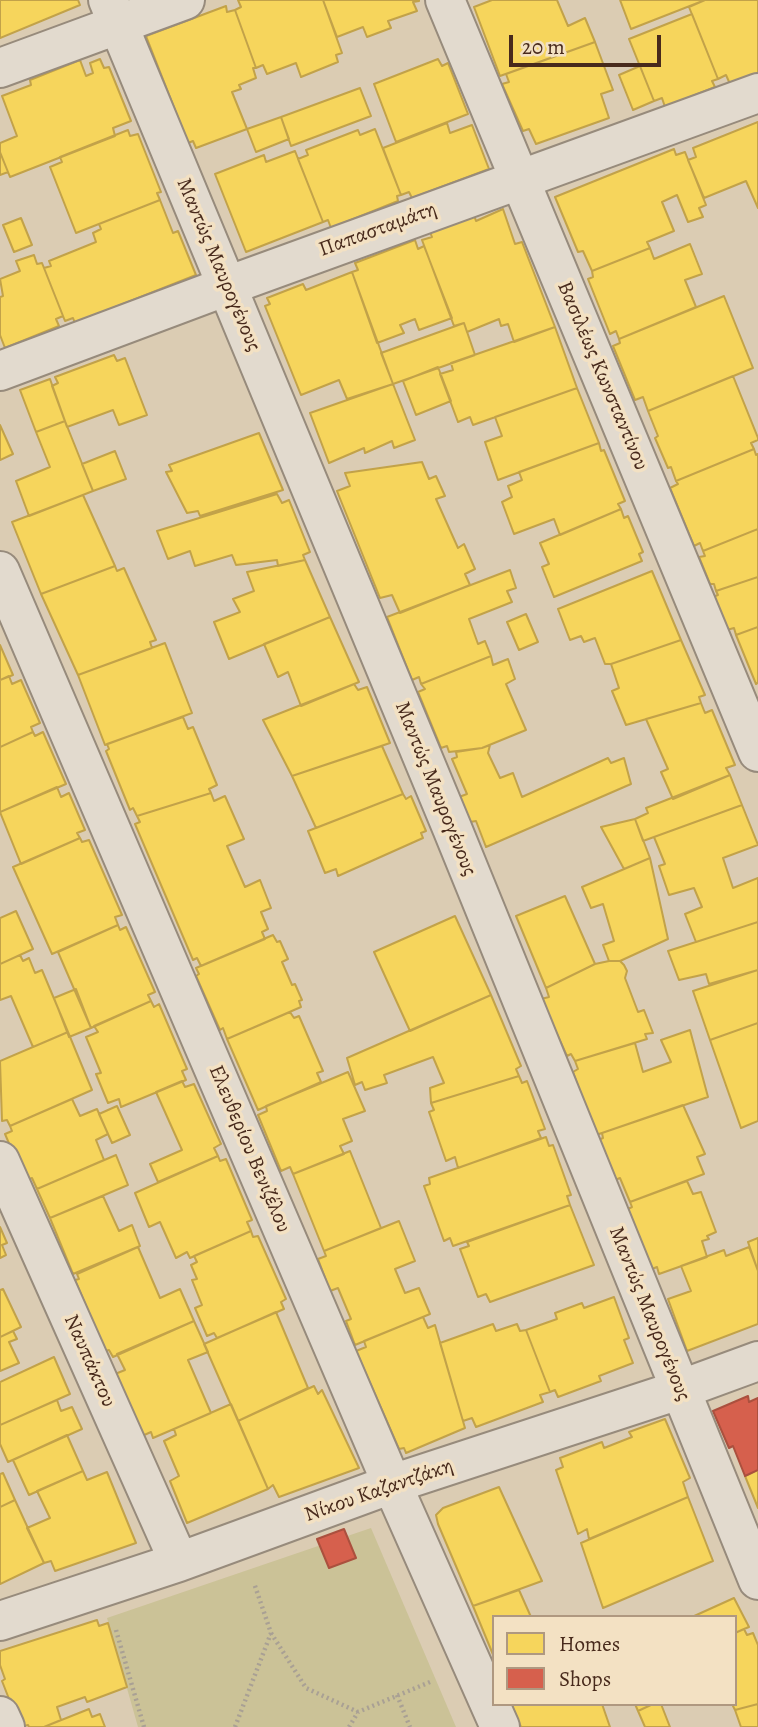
<!DOCTYPE html>
<meta charset="utf-8">
<style>
body{margin:0}
#map{position:relative;width:758px;height:1727px;overflow:hidden;background:#dbccb3;font-family:Alegreya,serif}
canvas{display:block}
.legend{position:absolute;left:492px;top:1615px;width:245px;height:91px;box-sizing:border-box;background:#f3e1c3;border:2px solid #af9880;margin:0;padding:9px 12px;list-style:none;font-size:21px;color:#482a1c}
.legend li{display:flex;align-items:center;gap:14px;height:35px}
.legend b{width:35px;border:2px solid #af9880}
.scale{position:absolute;left:509px;top:35px;width:152px;height:32px;box-sizing:border-box;border:4px solid #482a1c;border-top:0;padding-left:9px;font-size:21px;line-height:24px;white-space:nowrap;color:#482a1c;-webkit-text-stroke:5px #f3e1c3;paint-order:stroke}
</style>
<div id="map">
<canvas width="758" height="1727"></canvas>
<ul class="legend">
<li><b style="height:19px;background:#f6d55c"></b>Homes</li>
<li><b style="height:19px;background:#d6604d"></b>Shops</li>
</ul>
<div class="scale">20 m</div>
</div>
<script>
const c = document.querySelector('canvas').getContext('2d');
c.lineJoin = 'round';
function fill(path, color) { c.fillStyle = color; c.fill(path, 'evenodd'); }
const poly = rows => new Path2D(rows.map(r => 'M' + r).join(''));
function trace(path, color, width, dash) { c.strokeStyle = color; c.lineWidth = width; c.lineCap = dash ? 'butt' : 'round'; c.setLineDash(dash || []); c.stroke(path); }
function label(font, color, halo, rows, align = 'center') {
  c.font = font + ' Alegreya,serif'; c.lineWidth = 7; c.setLineDash([]); c.textBaseline = 'middle'; c.strokeStyle = halo; c.fillStyle = color; for (const [text, x, y, turn = 0] of rows) {
    c.save(); c.translate(x, y); c.rotate((+turn || 0) * Math.PI / 180); c.textAlign = isNaN(turn) ? turn : align; if (halo) c.strokeText(text, 0, 0); c.fillText(text, 0, 0); c.restore();
  }
}
fill(poly([
 [371,1528,456,1727,138,1727,107,1618]
]), '#cbc297');
const homes = poly([
 [0,0,78,0,80,5,0,38,0,0],
 [238,0,323,0,342,53,336,55,338,62,301,77,296,63,267,74,263,65,256,68,235,10,241,7,238,0],
 [323,0,419,0,419,1,413,2,417,11,388,21,391,28,367,37,363,27,337,37,323,0],
 [492,0,557,0,568,26,585,18,595,42,500,76,474,7,492,0],
 [620,0,705,0,631,29,620,0],
 [705,0,758,0,758,73,730,84,726,75,718,79,689,7,705,0],
 [226,6,227,12,235,10,256,68,253,68,256,78,239,85,241,89,232,92,247,129,196,148,193,141,188,143,146,36,226,6],
 [692,14,718,79,712,81,715,87,665,107,662,98,654,101,629,39,692,14],
 [595,42,613,90,601,94,609,118,536,144,529,129,523,131,502,84,509,82,506,74,595,42],
 [100,59,104,68,109,67,131,121,113,128,115,136,10,177,0,152,0,143,17,136,2,96,31,85,30,80,80,60,86,76,93,73,90,63,100,59],
 [438,59,442,66,448,63,468,114,396,142,374,84,438,59],
 [640,66,654,101,633,110,619,75,640,66],
 [360,88,371,116,291,146,281,117,360,88],
 [281,117,289,139,256,152,247,129,281,117],
 [758,122,758,208,746,181,704,198,688,160,696,157,693,148,758,122],
 [447,123,450,133,472,125,489,169,412,198,409,192,401,195,383,148,447,123],
 [375,129,401,195,397,196,398,201,331,228,328,220,323,222,298,159,308,155,306,150,358,130,360,135,375,129],
 [128,130,130,136,138,134,161,192,157,193,160,200,76,233,50,167,62,162,60,157,128,130],
 [674,149,676,155,685,152,706,205,699,208,703,217,688,222,677,195,662,202,674,231,647,242,650,248,592,271,583,251,578,252,555,197,674,149],
 [295,151,323,222,246,252,215,174,264,155,266,162,295,151],
 [0,152,8,172,0,175,0,152],
 [160,200,173,233,178,231,196,275,75,323,73,318,65,321,44,268,51,266,49,261,96,242,93,233,101,229,99,224,160,200],
 [503,209,515,244,522,242,555,327,514,342,508,324,501,326,499,319,467,332,464,323,454,326,422,240,432,237,430,232,474,215,476,221,503,209],
 [21,218,32,245,14,252,3,225,21,218],
 [415,240,418,249,424,246,452,318,419,330,415,319,400,325,404,333,377,343,352,272,358,270,355,263,415,240],
 [690,244,702,274,685,280,696,307,619,339,616,331,610,334,588,279,593,277,592,271,650,248,654,259,690,244],
 [34,255,37,264,42,263,63,316,56,319,59,326,5,348,0,335,0,297,3,296,0,279,20,271,16,261,34,255],
 [352,272,393,384,347,399,339,380,301,395,265,306,270,304,267,298,303,284,306,290,352,272],
 [724,296,753,368,648,411,643,397,635,400,613,346,620,343,619,339,724,296],
 [464,323,475,355,393,384,381,353,464,323],
 [555,327,577,388,473,425,470,417,458,422,440,374,453,370,451,363,555,327],
 [114,355,117,361,125,358,147,415,119,425,113,410,67,427,52,386,58,383,55,377,114,355],
 [438,367,451,401,416,415,403,381,438,367],
 [733,376,758,438,758,440,751,443,754,449,676,481,671,467,668,468,655,438,658,436,648,411,733,376],
 [50,379,65,421,36,432,20,390,50,379],
 [393,384,415,440,394,448,392,441,365,453,364,448,329,463,310,413,393,384],
 [577,388,599,443,498,480,485,442,502,436,495,417,577,388],
 [65,421,93,491,29,516,16,481,50,467,36,432,65,421],
 [0,425,13,454,0,460,0,425],
 [259,433,283,490,200,516,198,511,187,513,166,472,172,471,169,465,259,433],
 [599,443,601,451,604,450,625,501,618,504,621,509,560,535,554,519,514,534,502,502,512,497,508,486,522,480,519,472,599,443],
 [754,449,756,455,758,454,758,529,703,551,700,543,694,546,670,488,678,484,676,481,754,449],
 [115,451,126,479,93,491,82,464,115,451],
 [422,462,429,479,436,476,445,496,436,499,458,548,464,544,475,569,465,574,470,585,400,613,392,595,380,598,337,491,350,486,345,473,422,462],
 [277,494,282,503,289,500,310,552,303,555,305,560,278,566,277,560,236,565,232,555,195,566,190,551,168,559,157,531,277,494],
 [83,495,115,566,41,594,12,522,83,495],
 [621,509,624,518,628,516,643,552,639,554,642,561,554,597,542,567,549,564,540,543,621,509],
 [758,529,758,577,716,591,714,584,710,584,699,557,705,556,703,551,758,529],
 [305,560,330,617,229,659,214,622,240,612,233,599,254,591,247,572,305,560],
 [115,566,117,571,124,568,156,640,150,642,152,648,78,675,41,594,115,566],
 [510,570,516,588,507,591,512,602,469,619,478,644,485,641,491,656,421,684,419,677,412,680,387,617,510,570],
 [652,571,681,640,611,664,605,664,595,638,584,642,581,636,570,640,558,609,652,571],
 [758,577,758,627,736,635,734,628,723,631,710,598,718,595,716,591,758,577],
 [526,614,538,642,519,650,507,622,526,614],
 [330,617,359,682,301,706,288,672,278,677,264,644,330,617],
 [758,627,758,683,756,684,736,635,758,627],
 [681,640,705,695,699,697,701,703,626,725,612,691,619,688,611,664,681,640],
 [165,643,192,713,105,745,78,675,165,643],
 [0,645,13,675,0,680,0,645],
 [491,656,493,665,508,659,515,679,506,684,526,730,482,748,449,752,447,746,441,748,418,692,425,689,421,684,491,656],
 [9,676,12,684,21,680,40,723,31,727,33,732,0,747,0,680,9,676],
 [354,684,358,690,367,687,390,743,292,776,263,720,354,684],
 [701,703,705,713,712,710,735,765,726,768,730,775,673,799,661,772,668,769,646,719,701,703],
 [183,717,188,729,193,727,217,785,209,789,211,793,137,816,133,808,130,810,106,751,109,749,107,744,183,717],
 [33,732,35,736,43,732,66,784,0,812,0,747,33,732],
 [490,745,488,753,500,778,513,773,522,797,608,758,611,763,624,758,631,784,486,847,476,821,470,822,459,797,467,794,452,759,457,757,456,752,482,748,490,745],
 [382,746,403,794,316,828,292,776,382,746],
 [730,775,742,805,643,841,635,819,648,813,646,808,730,775],
 [57,787,61,797,69,793,85,830,77,833,80,838,21,864,0,812,57,787],
 [211,793,214,801,225,796,244,839,227,846,245,887,260,880,271,908,261,912,268,929,262,932,265,939,201,966,197,958,193,960,135,824,140,822,137,816,211,793],
 [403,794,406,799,411,796,426,831,421,833,423,838,338,876,336,869,325,873,308,831,403,794],
 [742,805,758,845,723,858,733,888,758,878,758,922,696,942,685,914,702,907,694,888,669,895,659,866,665,864,654,837,742,805],
 [635,819,650,858,624,869,601,827,635,819],
 [80,838,82,842,89,840,122,915,115,917,118,925,52,954,13,867,80,838],
 [650,858,668,939,620,961,609,961,603,945,614,941,603,904,591,908,582,887,650,858],
 [565,896,595,964,546,988,516,916,565,896],
 [16,911,33,949,0,964,0,918,16,911],
 [455,916,491,995,410,1031,374,952,455,916],
 [758,922,758,970,709,984,706,974,679,980,668,951,758,922],
 [118,925,120,930,126,927,155,992,148,995,151,1001,91,1028,58,952,118,925],
 [273,935,277,942,280,941,288,959,282,962,292,985,295,984,302,1000,299,1001,301,1007,227,1039,223,1028,220,1030,196,976,199,974,196,968,273,935],
 [20,955,23,961,29,958,35,973,42,970,68,1032,33,1047,11,996,0,1000,0,964,20,955],
 [609,961,620,961,624,965,627,971,625,978,638,1012,644,1010,653,1033,645,1034,647,1039,575,1061,571,1054,567,1056,541,999,549,997,546,988,595,964,609,961],
 [758,970,758,1023,710,1040,693,991,758,970],
 [76,989,91,1028,69,1037,54,998,76,989],
 [491,995,521,1066,516,1069,519,1076,431,1103,430,1088,444,1083,433,1057,384,1075,387,1083,365,1090,362,1082,355,1085,347,1058,491,995],
 [151,1001,154,1007,159,1004,187,1069,182,1071,186,1080,121,1107,119,1099,108,1103,96,1074,101,1073,86,1037,98,1032,94,1026,151,1001],
 [290,1012,294,1018,299,1016,323,1071,317,1073,321,1082,258,1110,227,1039,290,1012],
 [758,1023,758,1121,741,1128,710,1040,758,1023],
 [690,1030,708,1097,596,1135,573,1072,578,1069,575,1061,635,1043,643,1072,671,1062,661,1040,690,1030],
 [68,1032,92,1090,10,1126,7,1120,2,1121,0,1061,68,1032],
 [348,1072,365,1111,343,1119,352,1141,340,1146,344,1154,293,1174,290,1167,281,1171,258,1115,267,1111,266,1106,348,1072],
 [519,1076,522,1083,527,1081,545,1129,538,1131,541,1138,458,1168,455,1157,446,1161,429,1112,434,1110,431,1103,519,1076],
 [182,1081,185,1087,194,1084,221,1144,214,1148,218,1156,158,1182,150,1164,182,1150,156,1092,182,1081],
 [72,1099,80,1116,97,1109,108,1134,96,1140,104,1160,37,1189,32,1178,25,1181,5,1134,12,1131,10,1126,72,1099],
 [683,1105,705,1154,697,1157,704,1174,630,1202,620,1178,615,1180,598,1140,603,1138,602,1133,683,1105],
 [117,1106,130,1135,112,1143,99,1114,117,1106],
 [546,1137,549,1146,553,1145,571,1195,567,1196,570,1205,453,1246,450,1238,444,1241,424,1186,430,1184,429,1178,546,1137],
 [350,1151,381,1228,324,1251,293,1174,350,1151],
 [116,1155,128,1185,50,1218,37,1189,116,1155],
 [218,1156,220,1161,226,1159,252,1220,247,1222,251,1231,190,1258,187,1252,176,1258,160,1222,149,1227,135,1193,218,1156],
 [687,1181,693,1194,701,1192,716,1232,707,1236,709,1239,702,1241,707,1257,659,1274,657,1267,652,1269,628,1209,632,1207,630,1202,687,1181],
 [103,1196,119,1231,132,1225,140,1246,73,1274,50,1218,103,1196],
 [570,1205,594,1265,490,1302,486,1294,478,1297,460,1249,469,1246,467,1242,570,1205],
 [399,1221,415,1261,395,1269,405,1293,419,1288,430,1314,355,1345,346,1321,351,1319,338,1288,330,1291,318,1259,326,1256,324,1251,399,1221],
 [0,1227,7,1243,2,1245,6,1255,0,1258,0,1227],
 [251,1231,253,1237,258,1236,286,1299,281,1302,284,1309,217,1338,214,1333,207,1336,195,1308,202,1305,192,1280,197,1279,191,1265,197,1262,194,1256,251,1231],
 [758,1238,758,1271,748,1242,758,1238],
 [138,1247,160,1298,180,1289,194,1321,113,1357,109,1350,105,1351,75,1280,79,1279,77,1274,138,1247],
 [749,1247,758,1271,758,1324,687,1351,668,1299,691,1291,681,1266,724,1250,726,1256,749,1247],
 [3,1289,21,1327,0,1337,0,1290,3,1289],
 [614,1297,629,1338,624,1340,633,1363,599,1376,601,1381,558,1397,555,1390,550,1392,526,1330,557,1319,555,1313,582,1303,584,1308,614,1297],
 [276,1312,308,1388,238,1421,204,1344,276,1312],
 [423,1317,428,1328,435,1325,465,1428,406,1453,404,1448,399,1449,356,1351,366,1347,364,1341,423,1317],
 [194,1321,208,1352,188,1360,211,1413,153,1438,151,1432,142,1436,115,1374,125,1370,117,1354,194,1321],
 [493,1324,496,1331,517,1324,520,1331,526,1330,550,1392,540,1395,543,1402,476,1427,472,1418,463,1421,440,1343,493,1324],
 [13,1331,17,1339,9,1342,19,1363,0,1371,0,1337,13,1331],
 [54,1357,70,1394,0,1425,0,1382,54,1357],
 [314,1386,318,1394,322,1390,359,1468,279,1497,273,1485,268,1489,238,1421,314,1386],
 [57,1400,61,1411,72,1407,82,1429,8,1462,0,1444,0,1425,57,1400],
 [231,1404,268,1489,187,1523,170,1481,179,1476,164,1441,176,1435,174,1429,231,1404],
 [665,1419,690,1478,683,1482,688,1497,589,1539,587,1529,578,1534,556,1470,563,1467,560,1458,602,1442,604,1448,632,1437,629,1432,665,1419],
 [67,1435,83,1471,29,1495,13,1460,67,1435],
 [758,1470,758,1508,745,1476,758,1470],
 [83,1471,87,1480,107,1472,136,1543,55,1571,51,1561,44,1563,27,1528,50,1518,37,1491,83,1471],
 [3,1473,15,1500,0,1507,0,1474,3,1473],
 [499,1487,542,1581,473,1606,438,1524,436,1515,443,1508,499,1487],
 [688,1497,713,1561,603,1608,581,1543,688,1497],
 [15,1500,44,1563,0,1584,0,1507,15,1500],
 [519,1590,531,1617,494,1617,494,1657,473,1606,519,1590],
 [734,1598,749,1627,744,1629,735,1633,735,1617,692,1617,734,1598],
 [97,1620,99,1626,108,1623,127,1687,87,1702,85,1697,57,1707,61,1720,44,1727,29,1727,28,1725,20,1727,2,1681,5,1679,0,1665,0,1651,97,1620],
 [744,1629,747,1635,753,1633,758,1645,758,1704,735,1710,732,1704,735,1704,735,1633,744,1629],
 [511,1704,602,1704,610,1727,521,1727,511,1704],
 [635,1704,653,1704,638,1711,635,1704],
 [653,1704,661,1704,670,1727,645,1727,638,1711,653,1704],
 [758,1704,758,1727,741,1727,735,1710,758,1704],
 [89,1709,92,1717,100,1714,105,1727,44,1727,89,1709]
]);
fill(homes, '#f6d55c');
trace(homes, '#c2a249', 2);
const shops = poly([
 [748,1396,749,1402,758,1398,758,1470,745,1476,733,1446,729,1448,713,1411,748,1396],
 [344,1529,356,1558,329,1568,317,1539,344,1529]
]);
fill(shops, '#d6604d');
trace(shops, '#ab503e', 2);
const minor = poly([
 [108,0,452,828,758,1580],
 [445,0,758,752],
 [0,68,185,0],
 [0,371,227,286,758,93],
 [0,571,392,1484,500,1727],
 [0,1161,179,1562],
 [0,1621,179,1562,392,1484,679,1390,758,1361],
 [0,1716,5,1727]
]);
trace(minor, '#978b7c', 42);
trace(poly([
 [116,1630,144,1727],
 [271,1633,306,1688,358,1712],
 [397,1695,410,1727],
 [235,1727,271,1633,254,1583],
 [349,1727,358,1712,430,1682]
]), '#a9a094', 4.5, [2, 3.5]);
trace(minor, '#e2dace', 38);
label('21px', '#482a1c', '#f3e1c3', [
 ["Παπασταμάτη",378,230,-20],
 ["Μαντώς Μαυρογένους",218,265,67],
 ["Βασιλέως Κωνσταντίνου",602,376,67],
 ["Μαντώς Μαυρογένους",435,789,68],
 ["Ελευθερίου Βενιζέλου",249,1149,67],
 ["Μαντώς Μαυρογένους",649,1314,68],
 ["Ναυπάκτου",89,1361,66],
 ["Νίκου Καζαντζάκη",379,1491,-19]
]);
</script>
